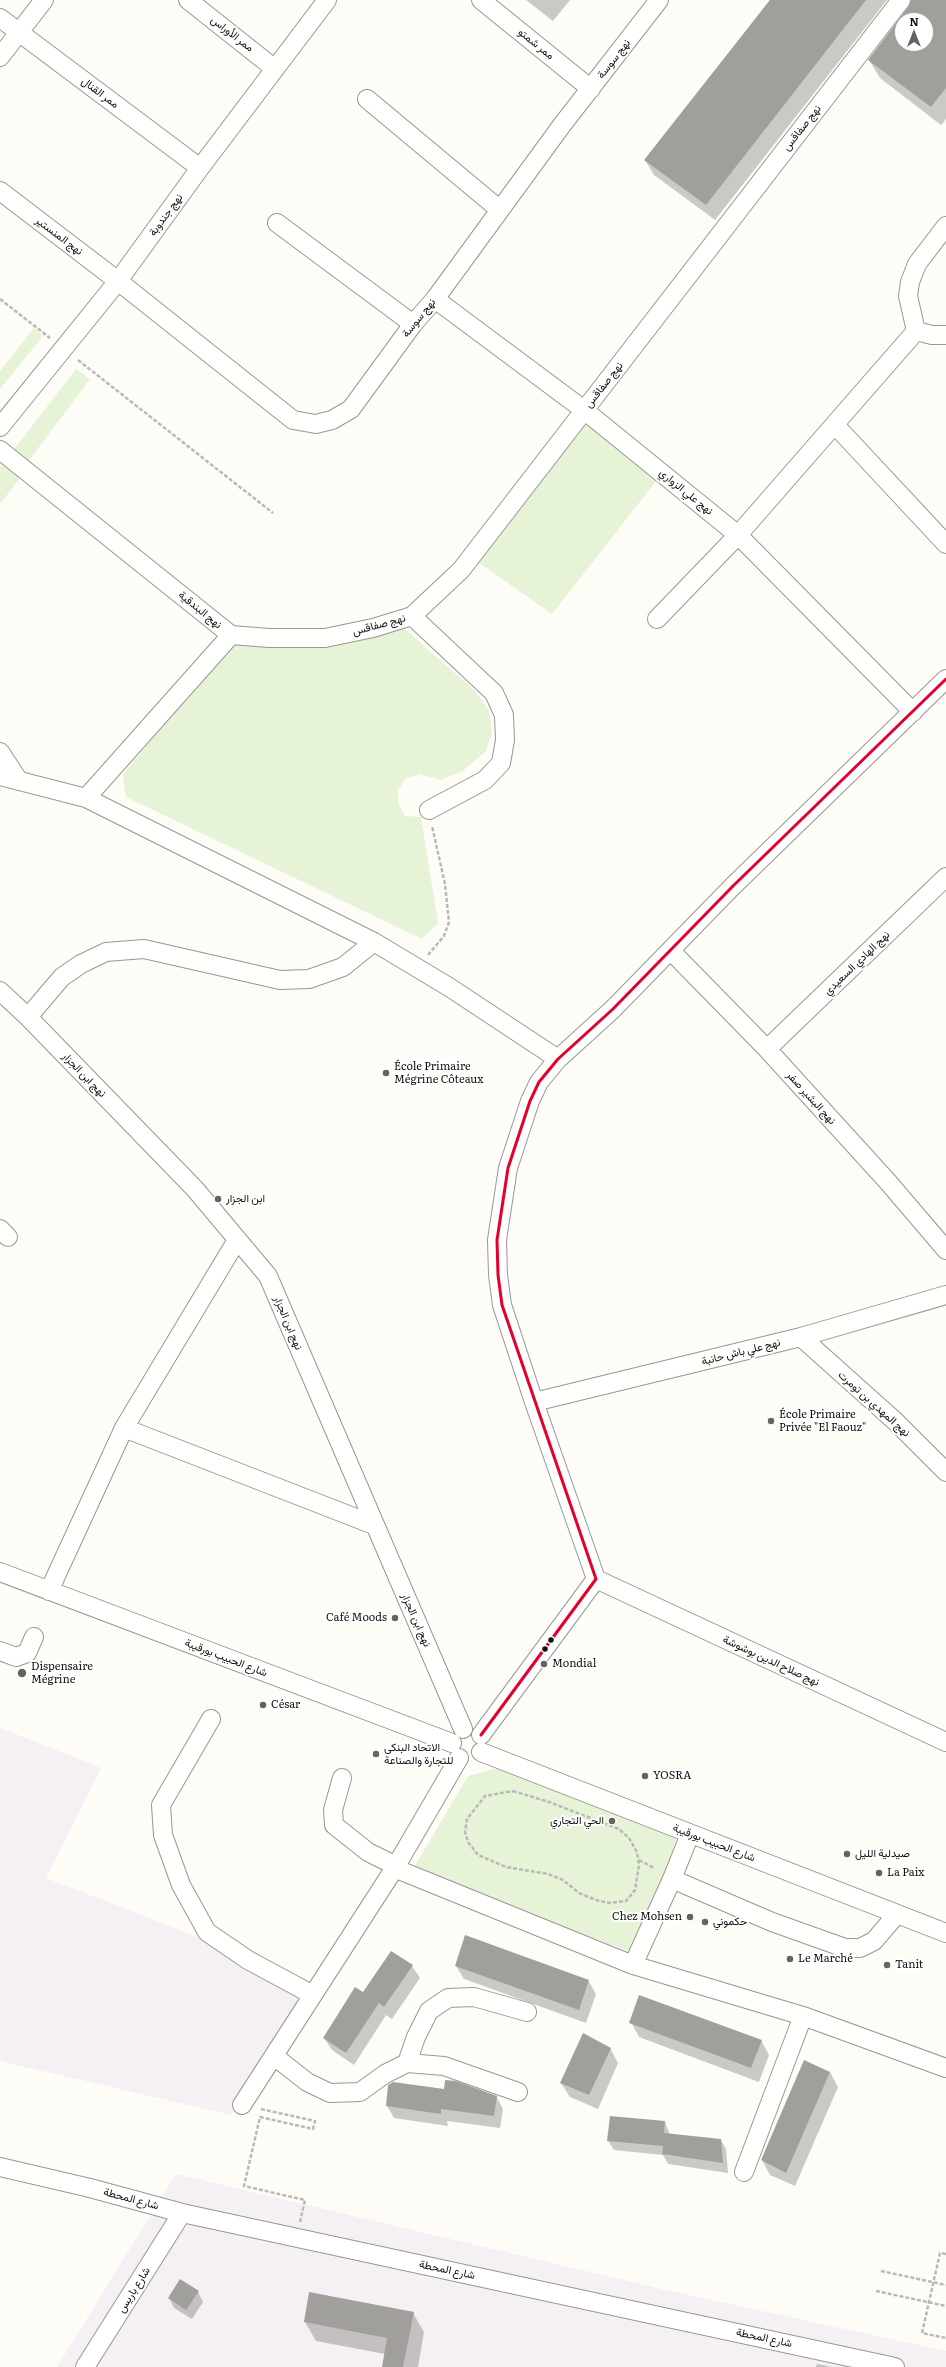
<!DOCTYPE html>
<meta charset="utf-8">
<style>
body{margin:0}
#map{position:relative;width:946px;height:2367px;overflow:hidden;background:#fdfcf7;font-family:Literata,serif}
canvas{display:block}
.north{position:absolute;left:894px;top:12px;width:40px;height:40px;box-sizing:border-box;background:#fff;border:1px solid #a0a0a0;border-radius:50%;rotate:0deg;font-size:11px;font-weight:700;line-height:16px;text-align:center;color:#111}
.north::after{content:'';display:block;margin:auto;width:14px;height:18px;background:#646362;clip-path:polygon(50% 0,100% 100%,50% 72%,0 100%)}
</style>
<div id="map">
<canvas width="946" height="2367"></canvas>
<div class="north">N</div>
</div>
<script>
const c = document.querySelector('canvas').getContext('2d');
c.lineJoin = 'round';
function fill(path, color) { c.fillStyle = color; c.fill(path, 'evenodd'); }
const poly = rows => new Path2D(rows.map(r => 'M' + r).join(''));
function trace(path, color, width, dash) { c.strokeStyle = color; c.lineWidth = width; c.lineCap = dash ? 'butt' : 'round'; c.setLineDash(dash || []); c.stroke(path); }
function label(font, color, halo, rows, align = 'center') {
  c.font = font + ' Literata,Vazirmatn,serif'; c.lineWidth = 4; c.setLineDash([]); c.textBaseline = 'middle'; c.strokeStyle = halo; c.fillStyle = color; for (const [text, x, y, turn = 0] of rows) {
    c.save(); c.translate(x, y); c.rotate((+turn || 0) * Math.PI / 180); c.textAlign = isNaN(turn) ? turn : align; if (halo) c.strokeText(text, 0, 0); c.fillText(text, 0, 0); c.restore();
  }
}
fill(poly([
 [0,1728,101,1768,46,1878,309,1980,231,2115,0,2061],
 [176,2174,670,2291,946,2351,946,2367,57,2367]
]), '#f5f0f3');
fill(poly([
 [34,328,43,336,0,389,0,371],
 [76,369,90,379,27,463,12,452],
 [590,425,657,480,552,614,472,558,577,426],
 [5,461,23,474,0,504,0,468],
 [404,628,475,691,489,711,492,732,486,751,463,771,441,780,420,774,405,779,398,790,398,803,405,816,421,817,438,923,422,939,126,797,123,775,215,659,237,644],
 [498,1768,676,1838,642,1956,412,1871,468,1776]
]), '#e7f3d7');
fill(poly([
 [526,0,570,0,553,21],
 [770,0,887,0,715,220,654,175,645,160],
 [912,0,946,0,946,119,941,125,880,78,869,60,910,7],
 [902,20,926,20,926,44,902,44],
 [391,1952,412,1966,420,1978,392,2019,386,2015,354,2065,332,2050,324,2038,363,1994],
 [456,1966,588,1980,596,1994,586,2023,464,1979],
 [631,2022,761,2040,769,2055,759,2082,639,2037],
 [610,2048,618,2063,598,2109,570,2097,561,2083],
 [830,2072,838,2087,795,2186,770,2175,762,2160],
 [389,2086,496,2096,503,2109,500,2128,447,2121,448,2126,394,2118,387,2106],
 [665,2122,670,2135,721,2140,726,2149,728,2173,668,2164,663,2155,614,2150,608,2141],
 [198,2292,203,2302,192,2319,174,2308,169,2298],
 [413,2313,424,2332,418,2367,383,2367,385,2354,316,2341,305,2322],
 [817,2364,831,2367,816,2367]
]), '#0003');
fill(poly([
 [770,0,866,0,706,205,644,160],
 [911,0,946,0,946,88,931,107,868,60,909,6],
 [902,20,926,20,926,44,902,44],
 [465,1935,589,1980,579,2010,455,1966],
 [391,1951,413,1965,384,2007,379,2003,346,2053,323,2038,355,1987,363,1992],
 [639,1995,762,2040,751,2068,629,2023],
 [583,2033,611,2048,589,2095,560,2083],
 [804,2060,830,2072,786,2173,761,2160],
 [445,2080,456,2081,497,2096,494,2116,441,2109,441,2114,386,2106,388,2085,393,2082,444,2089],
 [610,2116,665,2121,664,2133,721,2139,723,2163,662,2154,663,2146,607,2141],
 [180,2279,199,2291,186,2310,168,2298],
 [309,2292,414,2312,403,2367,382,2367,387,2338,304,2322]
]), '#a19f9c');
const minor = poly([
 [188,0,275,69],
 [481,0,591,89],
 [0,18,200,168],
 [0,57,44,0],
 [367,99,500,210],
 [0,191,118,281,293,420,316,424,332,420,351,409,413,324,435,299,562,125,659,0],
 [277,223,413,324],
 [435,299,584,410,738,535,913,712],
 [916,331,908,296,910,282,917,264,946,226],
 [916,331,932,335,946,335],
 [835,425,946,544],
 [0,427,118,281,200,168,327,0],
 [0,450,231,635],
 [412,616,494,693,504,715,505,740,501,763,485,780,429,810],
 [657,619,738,535,916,331],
 [231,635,269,638,325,638,373,628,412,616,461,570,901,0],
 [0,752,19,781],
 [0,776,86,798,374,942,449,987,558,1059],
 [86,798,231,635],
 [671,951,767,1049,888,1182,946,1250],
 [0,991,28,1017,195,1189,268,1276,463,1729],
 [28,1017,62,977,81,964,106,952,144,949,280,980,309,979,343,967,374,942],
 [767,1049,946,877],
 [0,1229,8,1237],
 [801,1337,896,1422,946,1472],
 [534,1402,801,1337,946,1295],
 [124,1428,374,1525],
 [0,1572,452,1743],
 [596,1579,946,1742],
 [49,1591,124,1428,237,1240],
 [0,1651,16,1657,27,1653,34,1637],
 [211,1719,161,1805,163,1835,181,1885,207,1932,248,1960,313,1995],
 [481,1735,596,1579,534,1402,502,1305,498,1275,497,1240,508,1168,530,1101,539,1082,558,1059,613,1009,733,886,946,679],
 [481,1752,946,1933],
 [342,1778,333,1810,334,1825,368,1852,396,1866],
 [394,1868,633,1965,803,2016,946,2068],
 [672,1879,772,1922,845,1948,860,1948,874,1941,897,1914],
 [633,1965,672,1879,690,1834],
 [274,2056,307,2082,330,2093,360,2092,385,2074,407,2063,444,2066,518,2092],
 [407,2063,416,2037,429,2011,448,1998,474,1997,527,2012],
 [242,2105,396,1866,459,1758],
 [0,2167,90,2188,182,2213,895,2367],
 [744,2172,803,2016],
 [85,2367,182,2213]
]);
trace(minor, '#979795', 20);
trace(poly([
 [0,299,50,338],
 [78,360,273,513],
 [428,955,444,936,449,922,445,884,432,826],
 [513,1791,549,1802,619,1829,629,1838,637,1852,639,1865,635,1890,626,1901,609,1903,596,1900,579,1893,563,1880,548,1874,506,1867,478,1855,468,1842,465,1832,467,1819,485,1796,513,1791],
 [639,1860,654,1868],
 [261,2109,315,2121,313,2129,260,2117,244,2186,305,2200,300,2222],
 [946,2254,940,2253,922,2333,946,2338],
 [881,2271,946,2285],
 [876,2291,946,2306]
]), '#b9b9b8', 2.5, [4, 2]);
trace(minor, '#fffffe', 18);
trace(poly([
 [481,1735,596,1579,502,1305,498,1275,497,1240,508,1168,530,1101,539,1082,558,1059,613,1009,733,886,946,679]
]), '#e4002b', 3);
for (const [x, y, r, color] of [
 [386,1073,4,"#646362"],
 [218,1199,4,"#646362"],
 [771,1421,4,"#646362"],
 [395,1618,4,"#646362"],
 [551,1640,3.5,"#111"],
 [545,1649,3.5,"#111"],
 [544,1664,4,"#646362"],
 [22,1673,5,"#646362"],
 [263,1705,4,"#646362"],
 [376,1754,4,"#646362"],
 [645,1776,4,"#646362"],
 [612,1821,4,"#646362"],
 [847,1854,4,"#646362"],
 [879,1873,4,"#646362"],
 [690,1917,4,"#646362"],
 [705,1922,4,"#646362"],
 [790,1959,4,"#646362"],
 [887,1965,4,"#646362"]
]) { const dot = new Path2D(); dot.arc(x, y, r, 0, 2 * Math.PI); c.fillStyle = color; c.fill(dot); trace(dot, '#fff', 1.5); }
label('11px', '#111', '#fff', [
 ["ممر الأوراس",232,34,38],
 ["ممر شمتو",536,44,39],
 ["نهج سوسة",614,59,-52],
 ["ممر القنال",100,93,37],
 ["نهج صفاقس",802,128,-52],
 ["نهج جندوبة",166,215,-54],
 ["نهج المنستير",59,236,37],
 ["نهج سوسة",419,318,-51],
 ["نهج صفاقس",604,385,-52],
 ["نهج علي الزواري",686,492,39],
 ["نهج البندقية",200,610,39],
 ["نهج صفاقس",379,625,-15],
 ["نهج الهادي السعيدي",857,963,-44],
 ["نهج ابن الجزار",84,1075,46],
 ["نهج البشير صفر",811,1098,48],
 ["نهج ابن الجزار",288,1323,67],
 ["نهج علي باش حانبة",741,1352,-14],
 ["نهج المهدي بن تومرت",874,1404,42],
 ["نهج ابن الجزار",416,1620,66],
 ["شارع الحبيب بورقيبة",226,1658,21],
 ["نهج صلاح الدين بوشوشة",771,1661,25],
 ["شارع الحبيب بورقيبة",714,1843,21],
 ["شارع المحطة",131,2199,15],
 ["شارع المحطة",447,2270,12],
 ["شارع باريس",134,2290,-58],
 ["شارع المحطة",764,2338,12]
]);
label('11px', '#111', '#fff', [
 ["École Primaire",394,1067],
 ["Mégrine Côteaux",394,1080],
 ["ابن الجزار",226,1199],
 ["École Primaire",779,1415],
 ["Privée \"El Faouz\"",779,1428],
 ["Café Moods",387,1618,"right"],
 ["Mondial",552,1664],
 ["Dispensaire",31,1667],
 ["Mégrine",31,1680],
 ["César",271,1705],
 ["الاتحاد البنكي",384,1748],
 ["للتجارة والصناعة",384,1761],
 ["YOSRA",653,1776],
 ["الحي التجاري",604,1821,"right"],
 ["صيدلية الليل",855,1854],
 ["La Paix",887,1873],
 ["Chez Mohsen",682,1917,"right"],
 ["حكموني",713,1922],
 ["Le Marché",798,1959],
 ["Tanit",895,1965]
], 'left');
</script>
